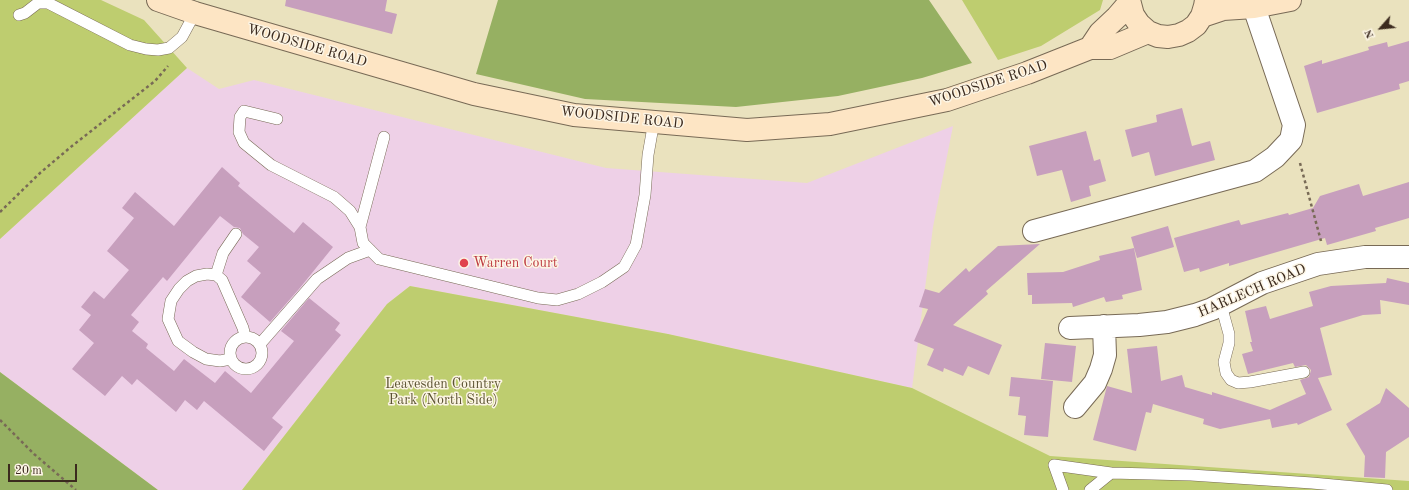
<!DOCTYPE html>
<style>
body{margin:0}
#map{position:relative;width:1409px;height:490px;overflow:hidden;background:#eae2be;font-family:"Old Standard TT",serif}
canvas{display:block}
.north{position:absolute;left:1361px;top:8px;width:40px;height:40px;-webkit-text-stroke:3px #fcf5e5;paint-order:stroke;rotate:243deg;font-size:11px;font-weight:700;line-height:16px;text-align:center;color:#3b2a1e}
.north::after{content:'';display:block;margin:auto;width:14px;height:18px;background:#3b2a1e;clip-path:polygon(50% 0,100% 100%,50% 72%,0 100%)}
.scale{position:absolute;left:8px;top:464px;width:69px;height:18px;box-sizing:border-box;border:2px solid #3b2a1e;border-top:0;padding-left:5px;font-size:12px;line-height:14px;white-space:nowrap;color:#3b2a1e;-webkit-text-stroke:3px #fcf5e5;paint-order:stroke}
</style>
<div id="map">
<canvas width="1409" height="490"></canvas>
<div class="north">N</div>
<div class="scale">20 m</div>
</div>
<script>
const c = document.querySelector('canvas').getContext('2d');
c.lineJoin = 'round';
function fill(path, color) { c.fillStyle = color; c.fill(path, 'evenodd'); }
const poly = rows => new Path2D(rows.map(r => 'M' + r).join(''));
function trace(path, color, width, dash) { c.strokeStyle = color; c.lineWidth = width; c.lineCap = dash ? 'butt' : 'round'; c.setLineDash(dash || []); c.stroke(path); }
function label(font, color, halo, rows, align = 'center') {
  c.font = font + ' "Old Standard TT",serif'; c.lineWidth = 3; c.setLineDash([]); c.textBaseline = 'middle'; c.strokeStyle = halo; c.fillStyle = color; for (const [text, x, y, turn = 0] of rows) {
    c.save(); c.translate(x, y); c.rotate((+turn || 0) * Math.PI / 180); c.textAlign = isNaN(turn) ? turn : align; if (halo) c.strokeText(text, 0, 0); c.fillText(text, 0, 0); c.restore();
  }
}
fill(poly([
 [187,68,219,89,254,80,606,168,807,183,953,126,933,227,912,388,668,334,410,286,387,304,242,490,158,490,0,372,0,239]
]), '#eed0e7');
fill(poly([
 [0,0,101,0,144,20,187,68,0,239],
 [962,0,1103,0,1100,10,1041,46,998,60],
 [410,286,668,334,912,388,1050,456,1409,481,1409,490,242,490,387,304]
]), '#becd6f');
fill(poly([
 [498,0,929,0,972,63,922,78,838,96,736,107,585,99,476,74],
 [0,372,158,490,0,490]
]), '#96b062');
fill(poly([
 [286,0,387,0,385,11,397,14,392,34,285,6],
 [1409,41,1409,81,1399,84,1400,89,1317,113,1304,66,1322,60,1322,64,1369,50,1368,47,1387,42,1388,47],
 [1182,108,1192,146,1210,141,1215,160,1155,176,1149,152,1132,157,1125,130,1157,122,1156,115],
 [1086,131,1094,161,1100,159,1106,181,1089,186,1091,196,1071,202,1062,170,1037,176,1029,146],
 [222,167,240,183,238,186,294,233,303,222,333,247,299,289,270,322,241,297,261,273,247,261,259,247,243,234,240,228,234,227,220,216,167,281,163,277,131,315,139,322,132,331,148,344,146,348,174,371,184,359,215,383,225,371,251,393,294,341,281,331,309,298,340,323,335,330,341,335,272,418,283,427,264,451,204,401,197,410,185,400,176,412,137,379,132,385,122,376,105,396,72,369,94,343,79,330,91,315,81,307,94,291,104,299,129,270,107,251,134,218,122,208,135,192,174,226],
 [1409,182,1409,218,1375,228,1376,231,1327,245,1325,238,1229,266,1229,263,1200,272,1199,268,1184,272,1174,238,1239,220,1241,225,1288,213,1289,215,1313,208,1320,196,1359,184,1363,196],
 [1168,226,1174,247,1137,258,1131,237],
 [1040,244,986,291,988,294,953,325,1002,345,989,375,968,366,963,376,944,368,943,372,927,365,934,349,914,341,928,309,919,307,925,289,939,293,966,268,969,272,998,246],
 [1134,248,1142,290,1122,295,1123,299,1106,302,1104,297,1073,307,1072,303,1032,304,1032,295,1028,295,1027,273,1063,272,1100,260,1099,256],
 [1387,278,1409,283,1409,305,1380,300,1381,314,1363,315,1320,328,1332,375,1318,378,1332,410,1298,425,1297,423,1272,428,1270,419,1220,429,1203,424,1204,419,1153,404,1151,413,1146,412,1136,451,1093,440,1107,386,1132,393,1127,349,1157,346,1161,381,1182,375,1185,387,1212,395,1212,392,1270,410,1306,394,1300,380,1309,377,1311,370,1306,365,1295,367,1293,363,1248,374,1242,354,1253,351,1250,342,1252,342,1245,311,1266,306,1270,319,1313,306,1309,292,1331,286,1386,283],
 [1045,343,1076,346,1072,382,1041,379],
 [1011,377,1053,381,1048,437,1024,435,1026,416,1018,415,1020,397,1009,396],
 [1386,388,1409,408,1409,437,1386,452,1385,478,1364,477,1365,456,1346,424,1380,403]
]), '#c79fbd');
const lane = poly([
 [19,15,25,13,38,3,48,3,130,45,146,49,158,50,169,48,182,37,195,13],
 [277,119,244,111,240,117,239,132,244,143,271,165,334,197,350,211,360,227],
 [384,137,360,227,363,243,379,259,538,298,557,300,578,294,602,282,624,267,636,245,645,195,648,155,654,121],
 [216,275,223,253,236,234],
 [1221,305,1229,334,1229,343,1224,362,1226,373,1231,380,1238,383,1250,382,1304,372],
 '230 353a16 16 0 1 1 32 0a16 16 0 1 1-32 0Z',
 [260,344,317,279,348,258,370,250],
 [231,359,220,361,206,359,193,352,178,341,168,319,171,301,179,289,187,281,196,276,207,274,216,275,222,280,243,328,245,336],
 [1063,490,1054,465,1111,473],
 [1090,490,1111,473,1191,475,1312,483,1387,490]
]);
const street = poly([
 [1034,231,1255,171,1275,157,1291,140,1294,125,1254,7],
 [1070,328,1139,325,1167,322,1195,315,1212,309,1262,283,1318,264,1365,257,1409,257],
 [1075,407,1095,383,1101,369,1105,355,1104,326]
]);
const secondary = poly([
 [158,0,195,13,474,94,574,115,747,130,830,124,947,100,1027,73,1090,48,1110,48,1148,32],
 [1129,0,1133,15,1139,24,1148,32,1158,36,1168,37,1179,35,1188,31,1196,25,1202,16,1205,6,1206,0],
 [1202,16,1223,9,1254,7,1290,0],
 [1090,48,1100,33,1117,17,1129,3]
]);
trace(lane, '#786a56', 12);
trace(street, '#786a56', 24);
trace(secondary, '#786a56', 24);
trace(poly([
 [1300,163,1321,241],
 [0,212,40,173,72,146,155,81,168,66],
 [0,420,34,454,76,490]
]), '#786a56', 2.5, [3, 3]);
trace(lane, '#fff', 11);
trace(street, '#fff', 22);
trace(secondary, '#fde5c4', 22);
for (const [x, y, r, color] of [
 [464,263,5,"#e0444e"]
]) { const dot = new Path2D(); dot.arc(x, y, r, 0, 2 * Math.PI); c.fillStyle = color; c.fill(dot); trace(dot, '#fcf5e5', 1.5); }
label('14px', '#3b2a1e', '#fcf5e5', [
 ["WOODSIDE ROAD",307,46,16],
 ["WOODSIDE ROAD",988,84,-18],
 ["WOODSIDE ROAD",622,118,6],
 ["HARLECH ROAD",1252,291,-23]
]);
label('14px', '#be3a42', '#fcf5e5', [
 ["Warren Court",473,263]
], 'left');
label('14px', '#5c5332', '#fcf5e5', [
 ["Leavesden Country",443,384],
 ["Park (North Side)",443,400]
]);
</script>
